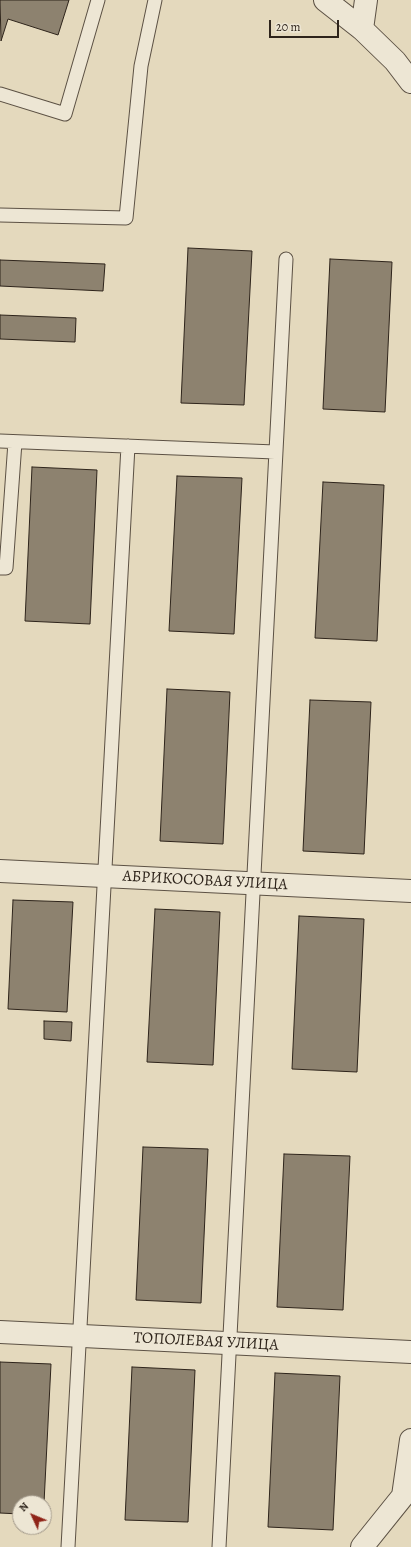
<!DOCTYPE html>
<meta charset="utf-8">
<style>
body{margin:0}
#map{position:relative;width:411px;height:1547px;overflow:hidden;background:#e4d9bd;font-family:Alegreya,serif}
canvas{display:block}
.north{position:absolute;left:12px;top:1495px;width:40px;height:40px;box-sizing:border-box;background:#ede6d4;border:1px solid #a1988a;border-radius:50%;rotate:314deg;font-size:11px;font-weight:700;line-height:16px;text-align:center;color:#2e241b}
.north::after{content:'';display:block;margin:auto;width:14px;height:18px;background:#8f2418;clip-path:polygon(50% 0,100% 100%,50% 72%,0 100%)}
.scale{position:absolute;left:269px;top:20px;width:70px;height:18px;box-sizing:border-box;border:2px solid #2e241b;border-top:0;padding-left:5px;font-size:12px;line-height:14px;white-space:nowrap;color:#2e241b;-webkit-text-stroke:3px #ede6d4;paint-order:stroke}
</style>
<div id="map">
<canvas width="411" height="1547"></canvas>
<div class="north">N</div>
<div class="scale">20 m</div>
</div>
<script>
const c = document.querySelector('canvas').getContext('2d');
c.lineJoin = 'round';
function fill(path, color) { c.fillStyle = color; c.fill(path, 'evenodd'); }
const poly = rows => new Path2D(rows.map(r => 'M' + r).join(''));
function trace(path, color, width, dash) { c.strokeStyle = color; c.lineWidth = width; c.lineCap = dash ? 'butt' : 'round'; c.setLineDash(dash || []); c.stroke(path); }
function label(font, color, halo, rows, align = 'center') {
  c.font = font + ' Alegreya,serif'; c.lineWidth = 3; c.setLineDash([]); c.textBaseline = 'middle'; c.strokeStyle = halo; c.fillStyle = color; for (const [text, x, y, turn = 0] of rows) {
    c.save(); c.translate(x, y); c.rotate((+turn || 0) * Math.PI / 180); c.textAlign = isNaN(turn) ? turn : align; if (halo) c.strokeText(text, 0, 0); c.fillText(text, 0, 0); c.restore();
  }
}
const building = poly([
 [0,0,69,0,58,35,8,19,1,41,0,0],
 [188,248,252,251,244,405,181,403,188,248],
 [330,259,392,262,385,412,323,409,330,259],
 [0,260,105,264,103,291,0,286,0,260],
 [0,315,76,318,75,342,0,339,0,315],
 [32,467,97,470,90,624,25,621,32,467],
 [177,476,242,478,234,634,169,631,177,476],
 [323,482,384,485,377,641,315,638,323,482],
 [167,689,230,692,223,844,160,841,167,689],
 [310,700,371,702,364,854,303,851,310,700],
 [13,900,73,902,67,1012,8,1009,13,900],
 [155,909,220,912,213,1065,147,1062,155,909],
 [299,916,364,919,357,1072,292,1069,299,916],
 [44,1021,72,1022,71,1041,44,1039,44,1021],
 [143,1147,208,1149,201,1303,136,1300,143,1147],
 [284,1154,350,1156,343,1310,277,1307,284,1154],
 [0,1362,51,1364,44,1503,20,1503,20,1514,0,1513,0,1362],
 [132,1367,195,1370,188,1522,125,1520,132,1367],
 [275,1373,340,1376,333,1530,268,1527,275,1373]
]);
fill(building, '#8d826f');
trace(building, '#2e241b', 1);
const lane = poly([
 [0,94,65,114,98,0],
 [0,215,126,218,141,66,155,0],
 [0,441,275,452],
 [0,568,6,568,15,442],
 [68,1547,128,446],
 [219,1547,286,259]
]);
const street = poly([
 [325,0,362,29,395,61,411,82],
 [362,29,366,0],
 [0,871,411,891],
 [0,1332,411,1352],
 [362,1547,403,1496,411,1440]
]);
trace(lane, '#5c5144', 15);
trace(street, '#5c5144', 24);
trace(lane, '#ede6d4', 13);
trace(street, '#ede6d4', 22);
label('16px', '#2e241b', '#ede6d4', [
 ["АБРИКОСОВАЯ УЛИЦА",205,881,3],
 ["ТОПОЛЕВАЯ УЛИЦА",206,1342,3]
]);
</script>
